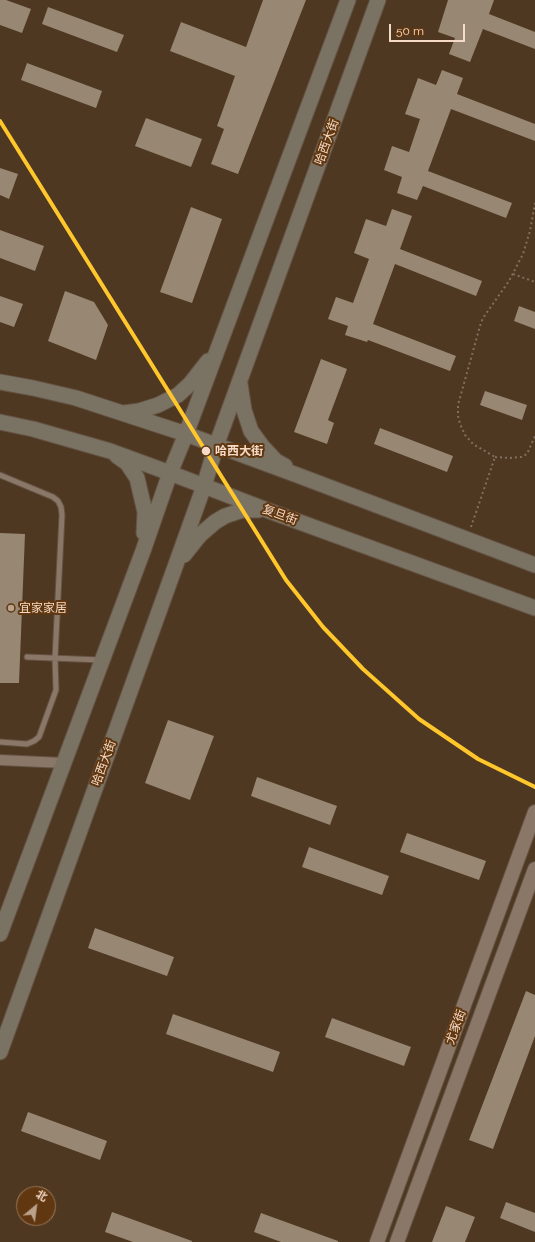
<!DOCTYPE html>
<meta charset="utf-8">
<style>
body{margin:0}
#map{position:relative;width:535px;height:1242px;overflow:hidden;background:#4e3822;font-family:Raleway,"Noto Sans SC",sans-serif}
canvas{display:block}
.north{position:absolute;left:16px;top:1186px;width:40px;height:40px;box-sizing:border-box;background:#603710;border:1px solid #9c7959;border-radius:50%;rotate:29deg;font-size:11px;font-weight:700;line-height:16px;text-align:center;color:#f5dbc7}
.north::after{content:'';display:block;margin:auto;width:14px;height:18px;background:#bba28d;clip-path:polygon(50% 0,100% 100%,50% 72%,0 100%)}
.scale{position:absolute;left:389px;top:24px;width:76px;height:18px;box-sizing:border-box;border:2px solid #f5dbc7;border-top:0;padding-left:5px;font-size:12px;line-height:14px;white-space:nowrap;color:#f5dbc7;-webkit-text-stroke:3px #603710;paint-order:stroke}
</style>
<div id="map">
<canvas width="535" height="1242"></canvas>
<div class="north">北</div>
<div class="scale">50 m</div>
</div>
<script>
const c = document.querySelector('canvas').getContext('2d');
c.lineJoin = 'round';
function fill(path, color) { c.fillStyle = color; c.fill(path, 'evenodd'); }
const poly = rows => new Path2D(rows.map(r => 'M' + r).join(''));
function trace(path, color, width, dash) { c.strokeStyle = color; c.lineWidth = width; c.lineCap = dash ? 'butt' : 'round'; c.setLineDash(dash || []); c.stroke(path); }
function label(font, color, halo, rows, align = 'center') {
  c.font = font + ' Raleway,"Noto Sans SC",sans-serif'; c.lineWidth = 4; c.setLineDash([]); c.textBaseline = 'middle'; c.strokeStyle = halo; c.fillStyle = color; for (const [text, x, y, turn = 0] of rows) {
    c.save(); c.translate(x, y); c.rotate((+turn || 0) * Math.PI / 180); c.textAlign = isNaN(turn) ? turn : align; if (halo) c.strokeText(text, 0, 0); c.fillText(text, 0, 0); c.restore();
  }
}
fill(poly([
 [0,0,6,0,31,9,22,33,0,25],
 [263,0,306,0,238,174,211,164,224,129,217,126,235,76,170,51,181,22,246,47],
 [448,0,494,0,489,14,535,32,535,49,483,29,470,62,449,54,455,38,438,32],
 [48,7,124,35,117,52,42,24],
 [27,63,102,91,96,108,21,80],
 [442,70,463,78,457,94,535,124,535,141,451,109,428,171,512,203,506,218,423,186,417,200,397,193,402,177,384,170,392,146,409,152,420,119,405,114,418,78,436,85],
 [146,118,202,139,191,167,135,146],
 [0,168,18,174,9,199,0,195],
 [191,207,222,219,192,303,160,292],
 [392,209,412,216,400,249,482,281,476,296,395,264,373,324,456,356,450,371,368,340,367,342,345,335,348,326,328,319,336,297,353,303,369,259,354,253,366,219,386,226],
 [0,230,44,246,35,271,0,258],
 [65,291,94,302,108,325,96,360,48,341],
 [0,296,23,304,14,327,0,322],
 [519,306,535,312,535,329,514,321],
 [321,359,347,369,328,420,334,423,327,444,294,432],
 [485,391,527,405,522,420,480,405],
 [380,428,453,456,447,472,374,444],
 [0,533,25,534,19,683,0,683],
 [168,720,214,736,190,800,145,783],
 [257,777,337,806,330,825,251,796],
 [407,833,486,861,479,880,400,852],
 [309,847,389,876,382,895,302,867],
 [95,928,174,957,167,976,88,948],
 [526,991,535,995,535,1036,493,1149,469,1140],
 [173,1014,280,1052,273,1072,166,1034],
 [332,1018,411,1047,404,1066,325,1037],
 [28,1112,107,1141,100,1160,21,1131],
 [506,1202,535,1213,535,1232,500,1218],
 [446,1206,475,1217,465,1242,432,1242],
 [112,1212,192,1241,192,1242,133,1242,105,1232],
 [261,1213,338,1241,338,1242,281,1242,254,1232]
]), '#988773');
const service = poly([
 [0,475,53,497,58,501,61,507,62,515,55,658,56,690,39,737,34,741,27,744,0,742],
 [27,657,101,660]
]);
const minor = poly([
 [0,760,64,763]
]);
const secondary = poly([
 [377,1242,535,812],
 [397,1242,535,869]
]);
const primary = poly([
 [0,382,33,388,76,398,186,434,297,475,535,565],
 [240,384,244,410,251,431,262,446,276,461,285,466],
 [124,413,139,411,158,405,178,395,190,384,208,361],
 [0,422,33,429,110,451,170,473,272,512,535,608],
 [117,456,127,463,137,478,145,512,144,533],
 [184,555,200,535,215,522,225,516,243,510,259,510],
 [0,934,143,551,170,473,186,434,348,0],
 [0,1052,175,567,204,486,216,446,378,0]
]);
trace(service, '#645242', 7);
trace(minor, '#645242', 12);
trace(secondary, '#645242', 16);
trace(primary, '#645242', 17);
trace(poly([
 [513,274,535,282],
 [495,457,510,458,521,457,527,454,535,436],
 [471,527,495,457,473,444,465,435,460,424,458,416,458,405,480,326,483,318,509,281,523,254,530,231,535,203]
]), '#817061', 2, [2, 3]);
trace(service, '#8a7768', 5);
trace(minor, '#8a7768', 10);
trace(secondary, '#8a7768', 14);
trace(primary, '#7a7263', 15);
trace(poly([
 [0,121,286,580,323,627,363,669,419,719,478,759,535,787]
]), '#ffc72c', 4);
for (const [x, y, r, color] of [
 [206,451,5,"#f5dbc7"],
 [11,608,4,"#bba28d"]
]) { const dot = new Path2D(); dot.arc(x, y, r, 0, 2 * Math.PI); c.fillStyle = color; c.fill(dot); trace(dot, '#603710', 1.5); }
label('12px', '#f5dbc7', '#603710', [
 ["哈西大街",327,142,-70],
 ["复旦街",280,515,20],
 ["哈西大街",104,763,-70],
 ["尤家街",456,1027,-70]
]);
label('bold 12px', '#f5dbc7', '#603710', [
 ["哈西大街",215,451]
], 'left');
label('12px', '#f5dbc7', '#603710', [
 ["宜家家居",19,608]
], 'left');
</script>
